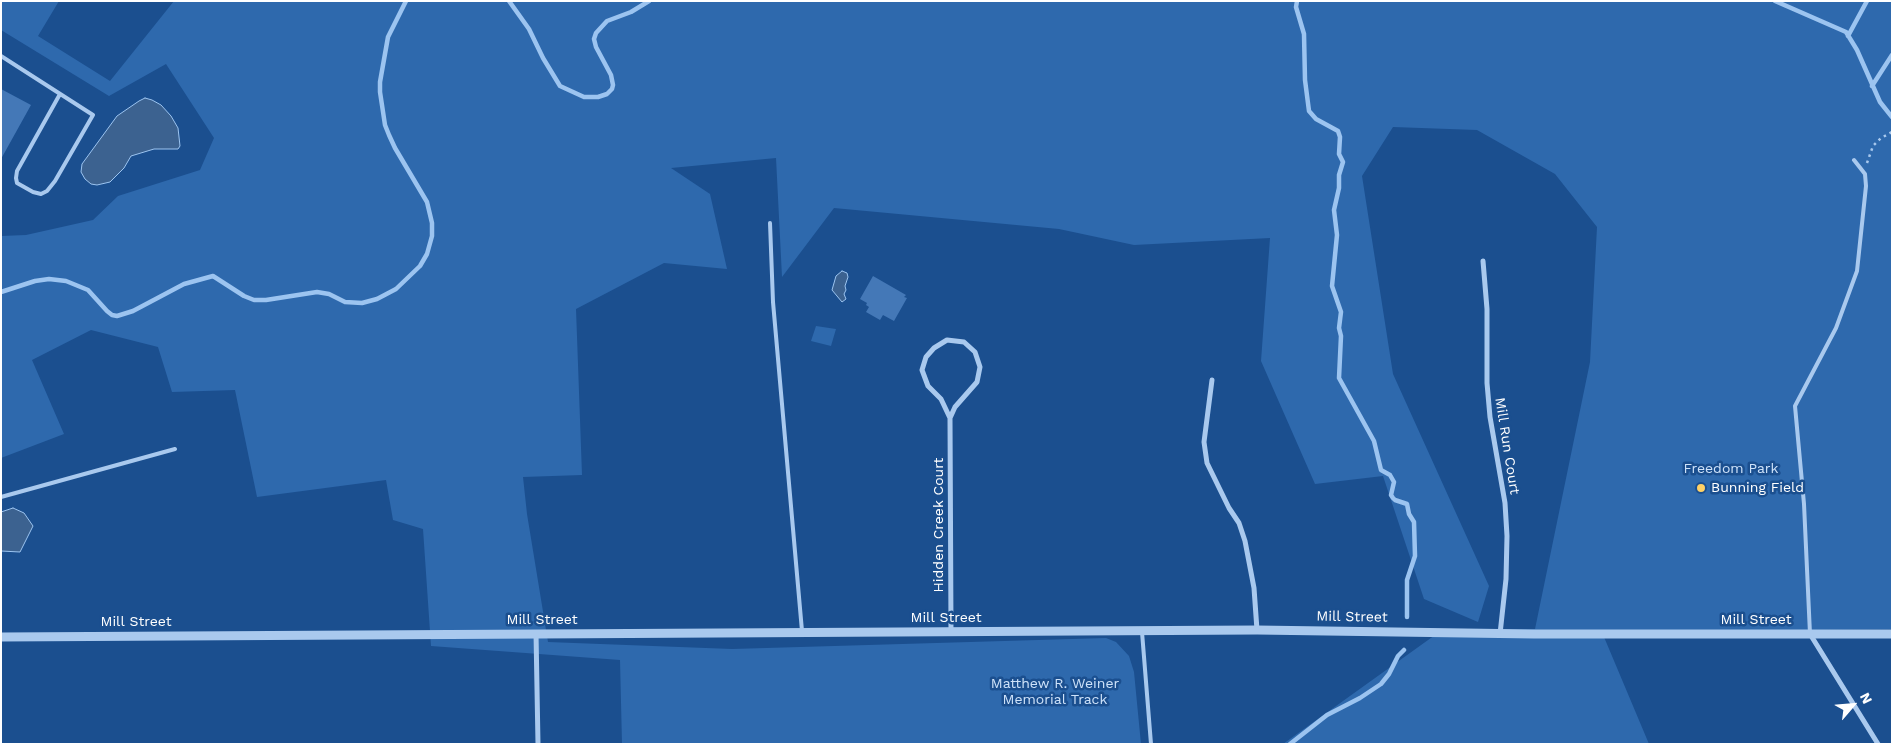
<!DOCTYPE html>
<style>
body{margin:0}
#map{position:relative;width:1893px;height:745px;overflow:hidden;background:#1b4f8f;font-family:"Work Sans",sans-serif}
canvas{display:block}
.frame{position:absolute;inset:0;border:2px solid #fff;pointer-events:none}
.north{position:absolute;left:1828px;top:680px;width:50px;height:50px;-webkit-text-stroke:4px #1b4f8f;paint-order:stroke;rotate:63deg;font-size:14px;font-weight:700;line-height:20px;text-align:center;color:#fff}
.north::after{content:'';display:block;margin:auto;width:18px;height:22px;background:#fff;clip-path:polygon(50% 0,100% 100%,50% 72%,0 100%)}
</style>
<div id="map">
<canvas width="1893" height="745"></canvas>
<div class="frame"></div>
<div class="north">N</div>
</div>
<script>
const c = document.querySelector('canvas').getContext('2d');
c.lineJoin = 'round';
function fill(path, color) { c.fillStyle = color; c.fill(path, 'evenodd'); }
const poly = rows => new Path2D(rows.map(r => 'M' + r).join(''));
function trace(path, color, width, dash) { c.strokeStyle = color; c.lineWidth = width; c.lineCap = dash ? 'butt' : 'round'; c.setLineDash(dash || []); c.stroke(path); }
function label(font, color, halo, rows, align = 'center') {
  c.font = font + ' "Work Sans",sans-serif'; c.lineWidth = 5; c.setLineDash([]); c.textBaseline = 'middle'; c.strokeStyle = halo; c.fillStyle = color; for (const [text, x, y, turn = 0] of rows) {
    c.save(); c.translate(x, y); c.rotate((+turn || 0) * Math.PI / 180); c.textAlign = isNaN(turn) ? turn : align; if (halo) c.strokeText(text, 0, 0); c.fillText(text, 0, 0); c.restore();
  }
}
fill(poly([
 [1,1,59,1,38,36,110,81,174,1,1892,1,1892,629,1728,631,1604,637,1649,744,1283,744,1442,630,1535,629,1590,362,1597,227,1555,174,1477,130,1393,127,1362,176,1393,374,1489,586,1478,622,1424,599,1383,476,1315,484,1261,361,1270,238,1134,245,1059,229,834,208,782,277,776,158,671,168,710,194,727,269,664,263,576,309,582,475,523,477,527,514,548,642,732,649,1106,638,1116,642,1129,656,1134,672,1141,744,622,744,620,660,431,646,423,529,393,520,386,480,257,497,235,390,172,392,158,347,91,330,32,360,64,434,1,458,1,236,26,235,93,220,118,196,200,170,214,138,166,64,109,96,1,30],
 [816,326,836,329,831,346,811,341]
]), '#2e69ad');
const water = poly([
 [145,98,152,100,161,105,171,116,178,128,180,146,178,149,154,149,131,156,124,168,110,182,97,185,91,184,85,179,81,172,82,164,117,116,139,101,145,98],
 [842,271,847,273,848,277,845,286,846,290,844,294,846,299,842,302,832,290,836,276,842,271],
 [13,508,24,513,33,526,20,552,1,551,1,512,13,508]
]);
fill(water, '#3c6290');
trace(water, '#9cc4f0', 1);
trace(poly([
 [509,1,529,29,543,58,560,86,584,97,598,97,607,94,612,89,613,85,611,75,596,47,594,39,596,33,607,21,631,12,649,1],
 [1297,1,1296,7,1304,34,1305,80,1309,111,1316,119,1338,131,1340,137,1339,154,1343,162,1339,175,1339,188,1334,210,1337,235,1332,286,1341,312,1339,328,1341,336,1339,378,1374,441,1381,470,1390,475,1394,482,1391,495,1393,498,1395,500,1407,504,1409,514,1414,522,1415,556,1407,580,1407,617],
 [1775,1,1846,32,1857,50,1880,102,1892,117],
 [1848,36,1867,1],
 [1872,86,1892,55],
 [1,292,35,281,49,279,66,281,88,290,107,311,112,315,117,316,133,311,184,284,213,276,244,296,254,300,266,300,317,292,329,294,345,302,362,303,377,299,396,289,420,266,427,254,432,236,432,223,427,202,395,148,389,135,385,125,380,92,380,82,388,37,406,1],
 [1290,744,1327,715,1360,698,1381,684,1389,674,1398,656,1404,650]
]), '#9cc4f0', 4.5);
fill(poly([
 [1,89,31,105,1,159],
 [873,276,906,295,904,297,907,298,894,321,883,315,880,320,866,312,869,307,866,305,867,303,860,299]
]), '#4478b7');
trace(poly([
 [1867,163,1873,146,1881,138,1892,132]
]), '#a9c9ee', 2.5, [2.5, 4]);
trace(poly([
 [1,56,93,115,55,181,47,191,41,194,33,192,17,183,16,178,17,171,60,94],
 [770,223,773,302,802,631],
 [1,497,175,449],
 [1142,632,1151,744],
 [1810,634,1804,504,1795,406,1836,328,1857,271,1866,186,1865,174,1854,160]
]), '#a9c9ee', 4);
trace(poly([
 [1483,261,1487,309,1487,383,1490,417,1505,503,1507,536,1506,579,1500,634],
 [1212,380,1204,442,1207,463,1229,508,1239,523,1245,541,1254,588,1257,630],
 [950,418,941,399,928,386,922,370,926,357,934,348,947,340,964,342,975,352,980,367,977,382,955,407,950,418,951,632],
 [536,633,538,744],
 [1810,634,1878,744]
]), '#a9c9ee', 5);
trace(poly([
 [1,637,1257,630,1534,634,1892,634]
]), '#a9c9ee', 9);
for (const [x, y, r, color] of [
 [1701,488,5,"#ffd166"]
]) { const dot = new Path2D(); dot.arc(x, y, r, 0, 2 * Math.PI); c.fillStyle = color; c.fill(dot); trace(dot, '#1b4f8f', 2); }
label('14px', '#fff', '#1b4f8f', [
 ["Mill Run Court",1507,446,81],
 ["Hidden Creek Court",939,525,-90],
 ["Mill Street",1352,617,1],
 ["Mill Street",946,618],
 ["Mill Street",542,620],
 ["Mill Street",1756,620],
 ["Mill Street",136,622]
]);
label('14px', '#cfe3fa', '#1b4f8f', [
 ["Freedom Park",1731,469],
 ["Matthew R. Weiner",1055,684],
 ["Memorial Track",1055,700]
]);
label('14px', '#fff', '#1b4f8f', [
 ["Bunning Field",1711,488]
], 'left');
</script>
